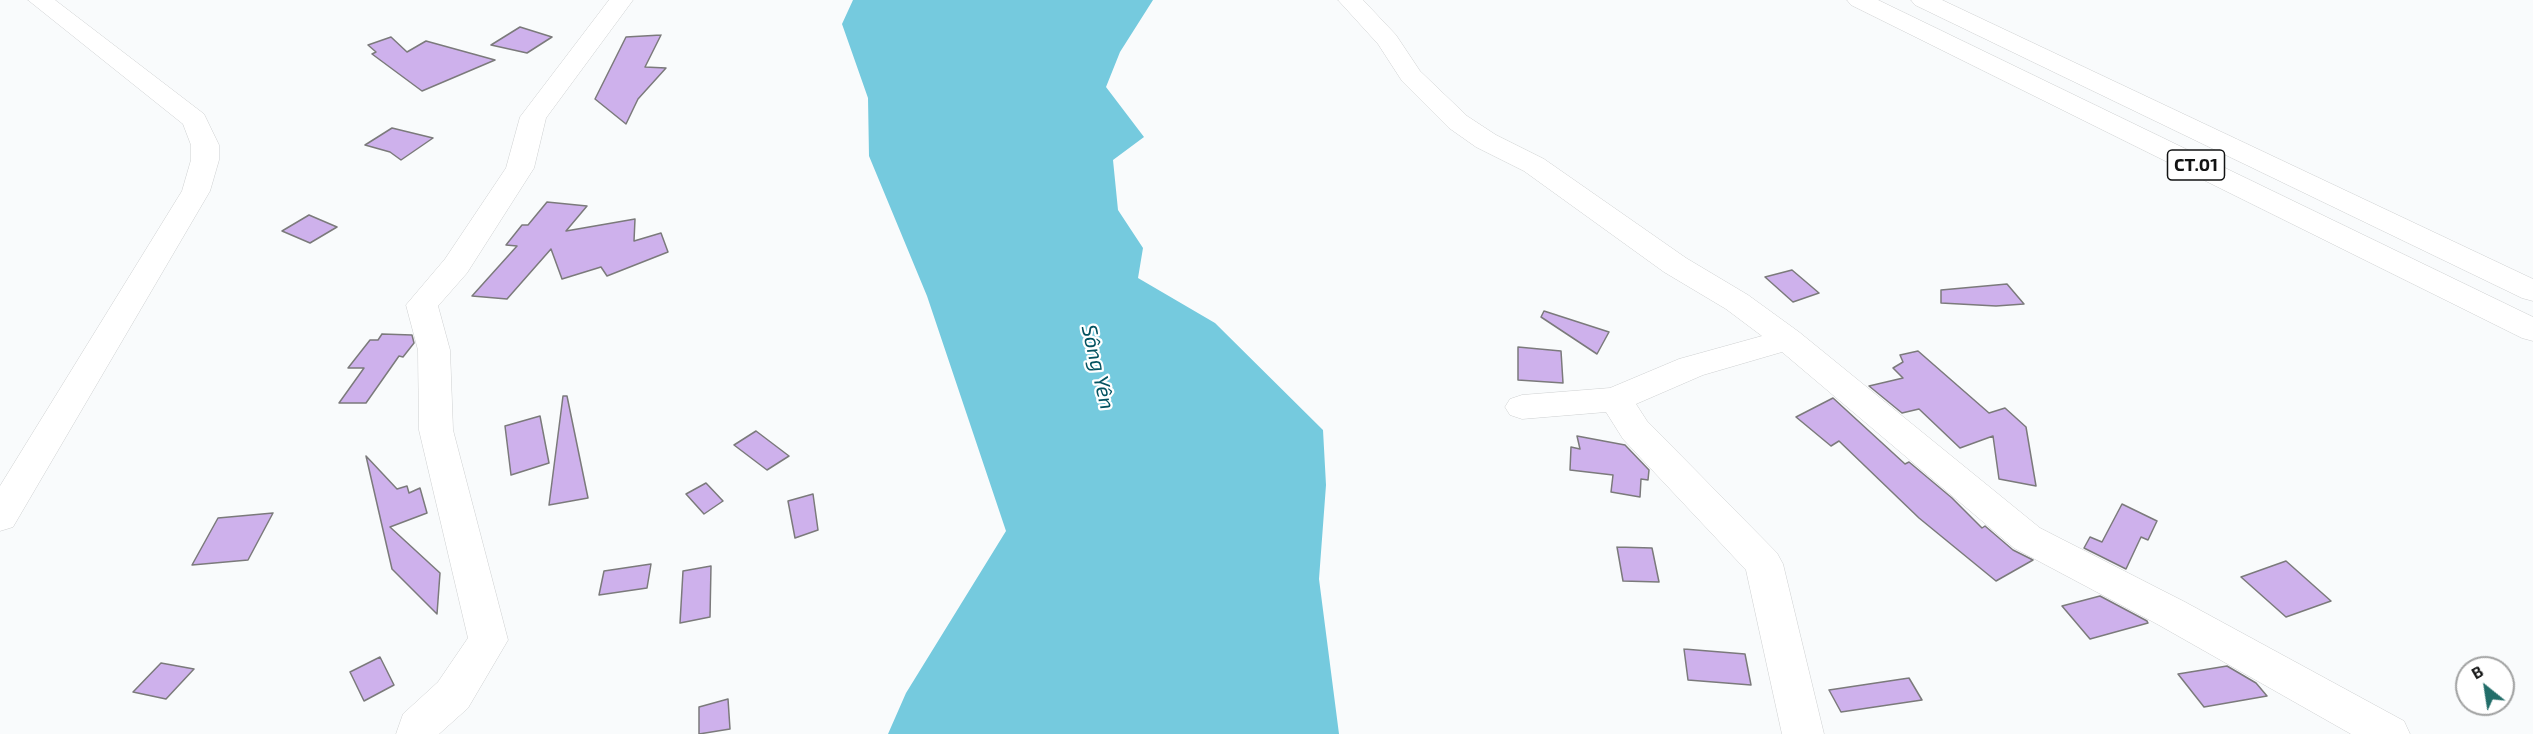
<!DOCTYPE html>
<meta charset="utf-8">
<style>
body{margin:0}
#map{position:relative;width:2533px;height:734px;overflow:hidden;background:#f9fbfc;font-family:"Exo 2",sans-serif}
canvas{display:block}
.north{position:absolute;left:2455px;top:656px;width:60px;height:60px;box-sizing:border-box;background:#fff;border:2px solid #a0a1a1;border-radius:50%;rotate:330deg;font-size:16px;font-weight:700;line-height:24px;text-align:center;color:#121313}
.north::after{content:'';display:block;margin:auto;width:21px;height:27px;background:#226d69;clip-path:polygon(50% 0,100% 100%,50% 72%,0 100%)}
</style>
<div id="map">
<canvas width="2533" height="734"></canvas>
<div class="north">B</div>
</div>
<script>
const c = document.querySelector('canvas').getContext('2d');
c.lineJoin = 'round';
function fill(path, color) { c.fillStyle = color; c.fill(path, 'evenodd'); }
const poly = rows => new Path2D(rows.map(r => 'M' + r).join(''));
function trace(path, color, width, dash) { c.strokeStyle = color; c.lineWidth = width; c.lineCap = dash ? 'butt' : 'round'; c.setLineDash(dash || []); c.stroke(path); }
function label(font, color, halo, rows, align = 'center') {
  c.font = font + ' "Exo 2",sans-serif'; c.lineWidth = 4.5; c.setLineDash([]); c.textBaseline = 'middle'; c.strokeStyle = halo; c.fillStyle = color; for (const [text, x, y, turn = 0] of rows) {
    c.save(); c.translate(x, y); c.rotate((+turn || 0) * Math.PI / 180); c.textAlign = isNaN(turn) ? turn : align; if (halo) c.strokeText(text, 0, 0); c.fillText(text, 0, 0); c.restore();
  }
}
fill(poly([
 [853,0,1153,0,1120,52,1106,87,1144,137,1113,160,1118,210,1143,248,1138,278,1215,323,1323,430,1326,485,1319,579,1339,734,888,734,906,693,1006,531,927,296,869,156,868,98,842,24]
]), '#75cade');
const building = poly([
 [520,27,552,37,527,53,491,45,520,27],
 [661,35,645,67,666,68,638,99,626,124,595,99,626,37,661,35],
 [391,37,407,52,426,41,495,60,422,91,372,54,376,52,368,45,391,37],
 [392,128,433,138,401,160,390,152,365,145,392,128],
 [547,202,587,206,566,231,635,219,634,241,661,233,668,252,607,276,601,267,562,279,551,249,507,299,472,296,517,246,506,245,522,225,528,225,547,202],
 [309,215,337,227,310,243,282,231,309,215],
 [1792,270,1819,293,1793,302,1765,277,1792,270],
 [2007,284,2024,304,1996,306,1941,303,1941,290,2007,284],
 [1544,311,1609,332,1597,354,1541,317,1544,311],
 [382,334,412,335,414,343,403,357,399,356,366,403,339,403,364,368,348,368,370,340,378,340,382,334],
 [1518,347,1561,351,1563,383,1518,380,1518,347],
 [1918,351,1989,413,2005,408,2026,427,2036,486,1999,479,1993,436,1960,448,1919,409,1902,413,1869,386,1903,378,1893,368,1903,362,1900,355,1918,351],
 [563,396,567,396,588,498,549,505,563,396],
 [1833,398,1905,464,1909,462,1952,498,1982,528,1985,526,2013,550,2033,560,1996,581,1919,518,1839,441,1831,446,1796,417,1833,398],
 [540,416,549,463,511,475,505,426,540,416],
 [756,431,789,456,767,470,734,445,756,431],
 [1577,436,1625,445,1649,470,1648,480,1641,479,1640,497,1611,492,1613,475,1570,470,1571,447,1580,449,1577,436],
 [366,456,397,489,407,486,409,493,420,488,427,513,390,527,440,573,437,614,392,569,366,456],
 [706,483,723,501,704,514,686,494,706,483],
 [813,494,818,530,795,538,788,501,813,494],
 [2122,504,2157,521,2148,540,2141,537,2126,569,2084,548,2090,537,2102,542,2122,504],
 [273,513,248,560,192,565,218,518,273,513],
 [1617,547,1652,548,1659,582,1623,581,1617,547],
 [2286,561,2331,601,2286,617,2241,577,2286,561],
 [651,564,647,588,599,595,604,571,651,564],
 [711,566,710,617,680,623,683,571,711,566],
 [2100,596,2147,621,2148,623,2090,639,2062,606,2100,596],
 [1684,649,1745,654,1751,685,1688,680,1684,649],
 [380,657,394,685,364,701,350,672,380,657],
 [161,663,194,669,166,699,133,692,161,663],
 [2227,666,2256,683,2267,696,2204,707,2178,674,2227,666],
 [1909,678,1922,700,1841,712,1829,690,1909,678],
 [728,699,730,729,699,734,699,707,728,699]
]);
fill(building, '#ceb1ec');
trace(building, '#7b7a7b', 1.5);
const minor = poly([
 [28,0,55,0,204,114,219,145,219,160,210,191,13,527,0,531,0,486,182,191,191,160,191,145,183,124,28,0],
 [609,0,633,0,546,118,534,168,467,273,438,306,450,350,453,430,508,640,468,708,439,734,396,734,403,714,438,682,468,638,419,430,418,350,406,305,445,259,506,168,520,117,609,0],
 [1338,0,1363,0,1396,35,1420,71,1467,116,1496,135,1544,159,1686,258,1748,295,1799,332,2040,528,2185,602,2404,721,2410,734,2351,734,2157,624,2014,548,1782,352,1703,375,1636,404,1647,421,1777,553,1783,564,1824,734,1782,734,1746,570,1623,439,1606,412,1522,419,1510,415,1505,407,1510,399,1522,395,1610,388,1679,359,1762,336,1726,309,1664,272,1524,171,1476,147,1449,128,1402,81,1378,44,1338,0]
]);
const highway = poly([
 [1847,0,1878,0,2533,317,2533,341,2522,338,1851,5,1847,0],
 [1911,0,1942,0,2533,279,2533,301,2522,298,1915,5,1911,0]
]);
trace(minor, '#ced0d1', 1);
trace(highway, '#ced0d1', 1);
fill(minor, '#fff');
fill(highway, '#fff');
for (const [x, y, w] of [
 [2196,165,57]
]) { const box = new Path2D(); box.roundRect(x - w / 2, y - 15, w, 30, 4.5); c.fillStyle = '#fff'; c.fill(box); trace(box, '#121313', 1.5); }
label('bold 18px', '#121313', null, [
 ["CT.01",2196,165]
]);
label('italic 21px', '#035260', '#fff', [
 ["Sông Yên",1098,367,77]
]);
</script>
